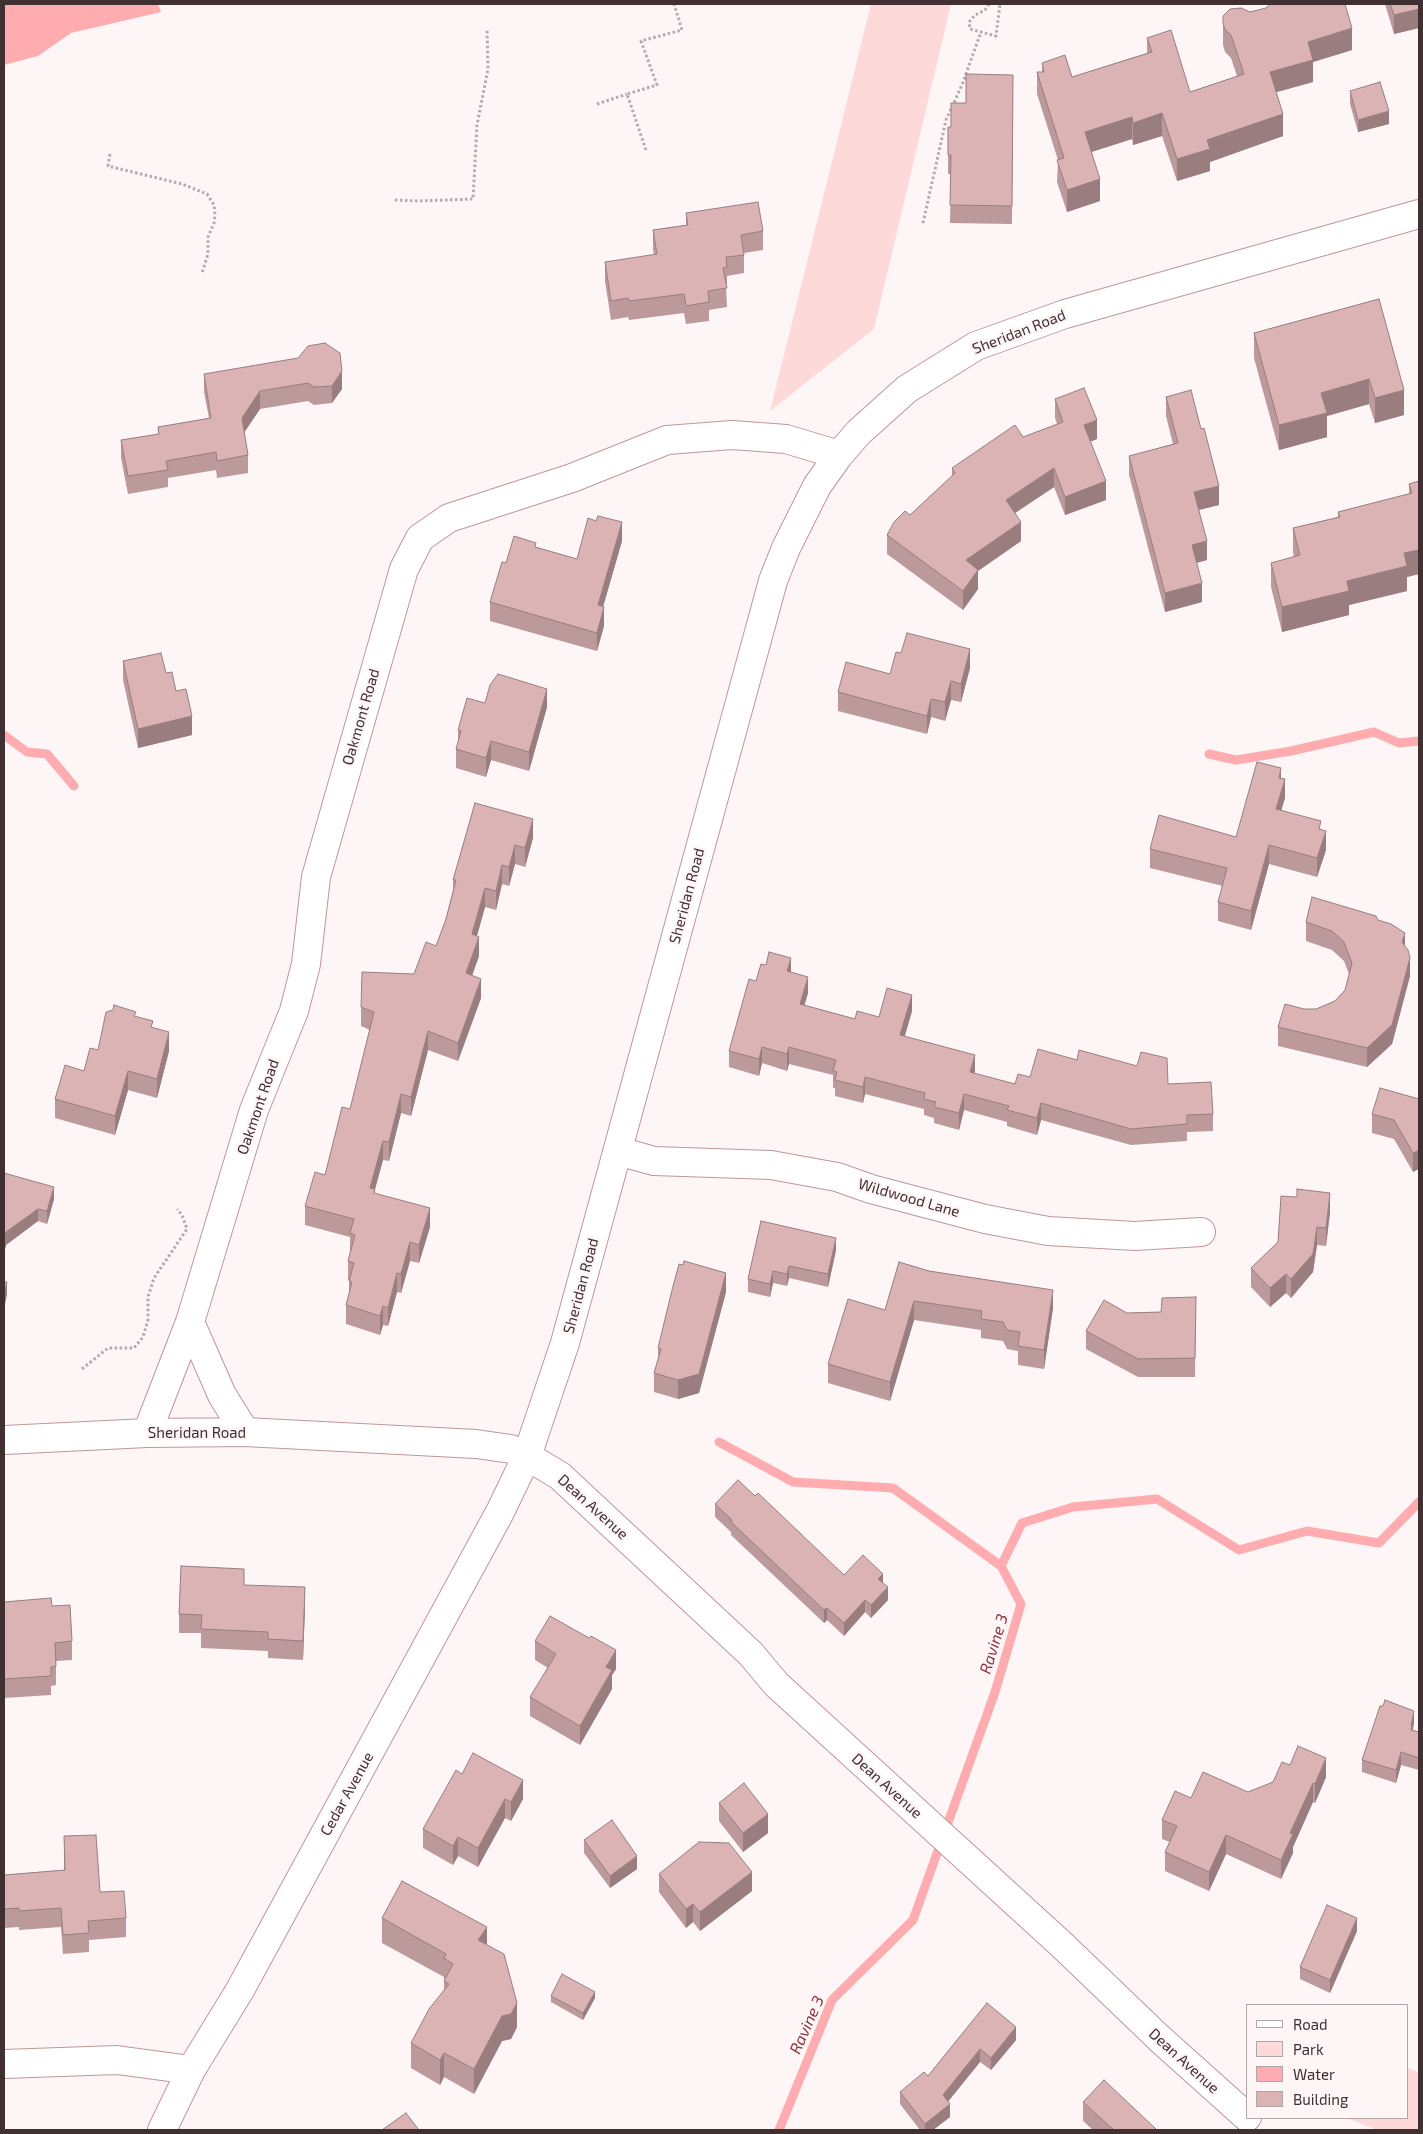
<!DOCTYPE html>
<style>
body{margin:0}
#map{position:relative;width:1423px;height:2134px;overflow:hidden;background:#fef6f6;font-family:"Exo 2",sans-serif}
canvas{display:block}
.frame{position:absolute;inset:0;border:5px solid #403031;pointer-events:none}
.legend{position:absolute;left:1246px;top:2004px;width:162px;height:115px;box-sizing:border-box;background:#fef6f6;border:1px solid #b2a7a7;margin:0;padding:6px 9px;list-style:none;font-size:15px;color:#403031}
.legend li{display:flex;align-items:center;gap:10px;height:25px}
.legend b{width:25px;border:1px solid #b2a7a7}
</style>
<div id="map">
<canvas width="1423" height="2134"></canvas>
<div class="frame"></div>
<ul class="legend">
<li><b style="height:6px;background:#fff"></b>Road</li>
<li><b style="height:14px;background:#fed9da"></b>Park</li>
<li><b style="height:14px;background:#feacb0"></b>Water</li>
<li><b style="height:14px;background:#dbb3b5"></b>Building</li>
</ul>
</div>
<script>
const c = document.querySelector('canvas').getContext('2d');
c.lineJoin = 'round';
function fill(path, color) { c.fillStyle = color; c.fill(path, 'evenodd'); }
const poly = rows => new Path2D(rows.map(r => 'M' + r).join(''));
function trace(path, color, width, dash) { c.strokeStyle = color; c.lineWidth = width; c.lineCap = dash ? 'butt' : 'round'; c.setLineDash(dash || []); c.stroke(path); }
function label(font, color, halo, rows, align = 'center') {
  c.font = font + ' "Exo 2",sans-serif'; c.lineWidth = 5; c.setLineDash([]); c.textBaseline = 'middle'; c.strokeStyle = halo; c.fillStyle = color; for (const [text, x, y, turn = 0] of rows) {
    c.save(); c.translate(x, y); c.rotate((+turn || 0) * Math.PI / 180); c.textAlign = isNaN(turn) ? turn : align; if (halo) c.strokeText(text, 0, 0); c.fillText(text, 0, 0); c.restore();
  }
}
fill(poly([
 [871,4,951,4,874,329,770,411],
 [1407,2067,1419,2073,1419,2130,1377,2130,1347,2118,1407,2118]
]), '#fed9da');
fill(poly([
 [4,4,158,4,161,12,71,33,38,56,4,65]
]), '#feacb0');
trace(poly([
 [4,735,27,752,47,754,74,786],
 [1209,754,1236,760,1291,751,1374,732,1399,743,1419,741],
 [719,1442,793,1482,893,1488,1001,1566],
 [779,2130,832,2000,913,1920,995,1692,1021,1604,1001,1566,1022,1523,1073,1507,1157,1499,1239,1550,1307,1531,1379,1543,1419,1502]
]), '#feacb0', 9);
const minor = poly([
 [618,1151,654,1161,771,1165,837,1177,871,1189,985,1219,1048,1231,1135,1236,1201,1232],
 [190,1322,222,1395,245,1432],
 [147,1433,190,1322,254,1110,294,1011,306,964,316,877,404,569,420,538,449,518,572,478,667,440,732,435,786,439,839,455],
 [4,1440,147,1433,245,1432,476,1444,511,1449,527,1456,560,1476,751,1654,776,1684,1062,1945,1160,2039,1247,2117],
 [4,2064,117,2060,191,2070],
 [162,2130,191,2070,240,1990,500,1512,527,1456,565,1343,773,581,786,548,817,486,839,455,859,432,907,389,976,346,1065,314,1419,214]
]);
trace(minor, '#be9799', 30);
trace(poly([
 [989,4,985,10,975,15,969,22,970,29,996,36,1000,4],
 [597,104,627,94],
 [646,150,627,94,657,85,641,41,682,30,674,4],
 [110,154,108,166,182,184,207,194,214,205,215,215,214,223,208,237,208,254,202,273],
 [395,200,419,201,473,199,477,125,488,69,487,29],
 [923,223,946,120,962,85,981,32],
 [82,1369,108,1348,134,1348,143,1337,148,1320,148,1297,154,1278,187,1229,182,1215,177,1209]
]), '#b5aaaa', 3, [2.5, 2.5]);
trace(minor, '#fff', 28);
fill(poly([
 [1385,4,1419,4,1419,28,1394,34],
 [1250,12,1352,50,1313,62,1313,82,1276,92,1283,136,1210,162,1210,171,1177,181,1162,136,1133,145,1132,139,1091,152,1100,201,1067,212,1057,182,1058,160,1037,94,1037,72,1042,72,1042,63,1072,77,1147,53,1147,38,1190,92,1237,76,1231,58,1225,52,1223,45,1223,23],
 [1013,75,1012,224,950,223,951,174,948,174,948,127,951,127,966,103],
 [1350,91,1389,124,1358,132,1350,104],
 [686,213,763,231,763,250,744,253,744,273,727,276,727,286,726,286,727,307,709,310,709,321,686,324,684,313,629,320,628,317,611,320,605,281,605,262,654,255,653,249,653,230,686,225],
 [1379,299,1404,415,1375,423,1369,404,1327,416,1327,437,1279,450,1254,358,1254,333],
 [342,371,342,389,332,403,314,405,308,401,260,409,244,432,248,455,248,473,217,478,216,470,168,478,168,487,128,494,121,458,121,440,158,434,158,427,209,418,204,392,204,374],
 [1166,397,1219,505,1199,510,1207,560,1196,563,1202,602,1165,612,1129,475,1129,456,1173,444,1166,416],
 [1055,399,1097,439,1090,442,1106,500,1065,515,1054,487,1015,513,1021,541,978,571,978,589,963,610,887,554,887,535,910,515,952,476,952,468,1023,437,1057,424,1055,418],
 [1419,481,1419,574,1407,577,1407,591,1349,605,1349,615,1282,632,1271,587,1271,563,1294,557,1293,553,1293,528,1338,517,1338,512,1409,494,1409,484],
 [622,541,603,607,604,626,597,651,490,621,490,602,506,563,536,547,577,559],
 [123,661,166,673,176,691,192,735,138,748,123,680],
 [970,668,961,702,951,700,945,721,931,717,927,734,838,711,838,692,890,674],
 [485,703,547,707,529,771,491,760,486,777,456,768,456,749,458,744,458,730],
 [1281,778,1285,798,1281,810,1321,829,1326,850,1317,877,1269,864,1251,930,1218,921,1218,902,1223,886,1150,868,1150,849,1236,837],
 [475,803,533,838,525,867,515,864,509,886,502,884,496,910,485,907,477,936,479,956,472,976,481,998,458,1061,428,1050,411,1116,401,1113,389,1161,383,1160,375,1189,375,1194,430,1227,419,1263,410,1261,401,1293,397,1292,388,1326,383,1325,380,1335,346,1324,346,1305,349,1296,349,1280,348,1280,348,1261,350,1252,350,1237,305,1225,305,1206,325,1175,350,1109,370,1030,361,1026,361,1007,414,974,436,946,446,919,453,891,453,880],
 [1378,920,1405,946,1410,976,1392,1044,1367,1067,1278,1046,1278,1027,1304,1009,1316,1009,1335,1001,1345,990,1349,974,1344,961,1332,950,1306,941,1306,922],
 [766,965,791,972,808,993,804,1005,855,1019,879,1017,912,1011,905,1036,975,1071,974,1074,1015,1084,1030,1077,1168,1084,1213,1114,1213,1131,1187,1132,1187,1141,1131,1145,1041,1120,1037,1135,1007,1126,1007,1122,964,1110,959,1130,934,1123,934,1118,924,1115,924,1109,865,1094,863,1103,835,1096,835,1088,833,1088,833,1075,789,1064,787,1071,762,1063,759,1076,729,1067,729,1051,756,981],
 [136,1017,153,1028,169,1051,157,1098,128,1090,115,1135,55,1118,55,1099,84,1071,98,1050],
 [1419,1099,1413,1172,1394,1139,1372,1133,1372,1114],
 [4,1173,54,1199,47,1224,38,1221,6,1245,4,1254],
 [1330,1212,1326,1246,1317,1245,1313,1272,1291,1298,1286,1293,1270,1307,1251,1287,1251,1268],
 [836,1250,828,1287,789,1278,787,1286,773,1283,770,1297,748,1292,748,1279],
 [899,1262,1053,1308,1044,1369,1018,1365,1018,1351,1007,1349,1003,1341,981,1338,981,1330,914,1320,890,1401,828,1383,828,1364,885,1310],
 [726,1292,699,1393,678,1399,654,1392,654,1373,658,1359,658,1348],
 [1196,1297,1195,1377,1138,1377,1086,1349,1086,1331,1127,1313,1161,1312],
 [755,1496,844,1575,883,1583,888,1600,871,1618,865,1612,844,1636,827,1620,824,1623,731,1535,731,1532,715,1517,715,1504],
 [244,1585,305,1606,303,1660,268,1658,268,1651,201,1648,201,1633,179,1633,179,1614],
 [4,1602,52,1606,72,1641,72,1660,56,1661,56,1685,51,1686,51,1695,4,1698],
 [535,1641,616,1669,612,1675,612,1689,580,1745,530,1716,530,1697,548,1668,535,1660],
 [1414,1723,1413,1730,1419,1732,1419,1770,1401,1765,1396,1783,1362,1772,1362,1760],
 [1290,1765,1326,1777,1315,1803,1313,1802,1293,1847,1293,1853,1281,1879,1226,1854,1209,1891,1165,1871,1165,1852,1170,1842,1162,1839,1162,1820,1191,1798,1248,1792,1273,1782],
 [462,1774,523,1799,511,1821,505,1818,478,1867,458,1856,453,1865,423,1848,423,1829],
 [719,1803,768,1833,743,1852,719,1821],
 [64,1836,100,1892,126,1918,126,1937,89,1940,89,1952,63,1954,61,1927,19,1930,19,1927,4,1928,4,1875,64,1870],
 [584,1840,637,1869,610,1888,584,1853],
 [659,1874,752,1891,700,1931,693,1922,686,1928,659,1892],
 [382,1918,487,1945,517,2027,511,2039,502,2041,474,2094,444,2077,440,2085,411,2068,411,2043,444,1990,444,1977,382,1943],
 [1357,1931,1330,1993,1300,1979,1300,1967],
 [551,1996,595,1998,583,2020,551,2002],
 [987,2003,1016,2040,991,2070,980,2062,948,2101,950,2117,933,2130,920,2130,900,2104,900,2092,928,2076],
 [1083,2102,1157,2130,1093,2130,1083,2121]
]), '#bc9a9c');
fill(poly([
 [1419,9,1419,28,1394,34,1394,15],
 [1352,28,1352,50,1313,62,1313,82,1270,94,1270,72,1308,42],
 [1389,111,1389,124,1358,132,1358,120],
 [1162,113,1162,136,1133,145,1133,123],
 [1283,114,1283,136,1210,162,1210,171,1177,181,1177,159,1207,140],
 [1132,117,1132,139,1085,154,1085,132],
 [1100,179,1100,201,1067,212,1067,190],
 [342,371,342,389,332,403,332,386],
 [1369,379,1369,404,1327,416,1327,437,1279,450,1279,425,1321,393],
 [1404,390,1404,415,1375,423,1375,398],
 [260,391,260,409,242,436,242,418],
 [1097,420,1097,439,1084,444,1084,425],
 [1054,468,1054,487,1006,519,1006,500],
 [1106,481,1106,500,1065,515,1065,497],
 [1219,486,1219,505,1194,511,1194,492],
 [622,522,622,541,598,624,598,605],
 [1021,522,1021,541,978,571,978,589,963,610,963,591,966,560],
 [1207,541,1207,560,1192,564,1192,545],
 [1419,550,1419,574,1407,577,1407,591,1349,605,1349,615,1282,632,1282,607,1347,581,1404,553],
 [1202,583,1202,602,1165,612,1165,593],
 [604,607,604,626,597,651,597,633],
 [970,649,970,668,961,702,961,684],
 [951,681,951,700,945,721,945,702],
 [547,689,547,707,529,771,529,752],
 [931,699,931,717,927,734,927,716],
 [192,716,192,735,138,748,138,729],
 [491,741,491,760,486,777,486,758],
 [1281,768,1281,787,1279,778],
 [1285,779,1285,798,1276,828,1276,809],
 [533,819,533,838,525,867,525,848],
 [1326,831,1326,850,1317,877,1317,858],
 [515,845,515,864,509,886,509,867],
 [1269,845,1269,864,1251,930,1251,911],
 [502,865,502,884,496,910,496,891],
 [485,888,485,907,472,953,472,934],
 [1405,933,1405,952,1402,942],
 [479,937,479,956,466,992,466,973],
 [791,958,791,974,787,971],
 [1410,958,1410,976,1392,1044,1367,1067,1367,1048],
 [808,977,808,993,800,1021,800,1004],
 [481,979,481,998,458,1061,458,1043],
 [912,995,912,1011,900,1051,900,1035],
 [428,1031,428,1050,411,1116,411,1097],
 [169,1032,169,1051,157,1098,157,1079],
 [762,1047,762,1063,759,1076,759,1059],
 [789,1047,789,1064,787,1071,787,1054],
 [975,1055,975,1071,970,1089,970,1072],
 [128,1071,128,1090,115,1135,115,1116],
 [865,1077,865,1094,863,1103,863,1087],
 [401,1094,401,1113,389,1161,389,1142],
 [964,1094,964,1110,959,1130,959,1113],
 [1041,1103,1041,1120,1037,1135,1037,1118],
 [383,1141,383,1160,375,1189,375,1208,370,1188],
 [1419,1150,1419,1169,1413,1172,1413,1153],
 [54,1187,54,1199,47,1224,47,1211],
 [1330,1193,1330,1212,1326,1246,1326,1228],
 [430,1208,430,1227,419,1263,419,1245],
 [38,1209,38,1221,6,1245,4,1254,4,1241,6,1232],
 [1317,1227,1317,1245,1313,1272,1291,1298,1291,1279],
 [836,1238,836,1250,828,1287,828,1274],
 [410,1242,410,1261,401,1293,401,1274],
 [789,1266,789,1278,787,1286,787,1274],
 [773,1271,773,1283,770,1297,770,1284],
 [397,1273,397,1292,388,1326,388,1308],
 [726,1273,726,1292,699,1393,678,1399,678,1380],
 [1286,1274,1286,1293,1270,1307,1270,1288],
 [7,1282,7,1295,4,1308,4,1295],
 [1053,1290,1053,1308,1044,1369,1044,1350],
 [914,1301,914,1320,890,1401,890,1382],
 [383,1306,383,1325,380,1335,380,1316],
 [883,1574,883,1587,878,1579],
 [305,1587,305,1606,303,1660,303,1641],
 [888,1587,888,1600,871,1618,871,1605],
 [865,1600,865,1612,844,1636,844,1623],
 [827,1608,827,1620,824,1623,824,1610],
 [616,1650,616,1669,612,1675,612,1689,580,1745,580,1726,606,1667],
 [1414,1711,1414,1723,1412,1731,1412,1738,1411,1725],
 [1401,1752,1401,1765,1396,1783,1396,1770],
 [1326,1758,1326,1777,1315,1803,1315,1784],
 [523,1780,523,1799,511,1821,511,1802],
 [1313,1783,1313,1802,1293,1847,1293,1853,1281,1879,1281,1860,1290,1833],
 [505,1799,505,1818,478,1867,478,1848],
 [768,1814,768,1833,743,1852,743,1833],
 [1226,1835,1226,1854,1209,1891,1209,1872],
 [458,1837,458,1856,453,1865,453,1846],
 [637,1856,637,1869,610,1888,610,1876],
 [752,1872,752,1891,700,1931,700,1912],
 [693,1904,693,1922,686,1928,686,1909],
 [1357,1918,1357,1931,1330,1993,1330,1980],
 [487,1927,487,1952,478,1940],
 [595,1992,595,1998,583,2020,583,2013],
 [517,2003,517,2027,511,2039,502,2041,474,2094,474,2069,502,2016],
 [1016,2027,1016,2040,991,2070,991,2058],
 [980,2049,980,2062,943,2108,943,2095],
 [444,2053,444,2077,440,2085,440,2060],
 [950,2104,950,2117,933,2130,925,2130,925,2124]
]), '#997d7f');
const building = poly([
 [1270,4,1345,4,1352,28,1308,42,1313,60,1270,72,1283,114,1207,140,1210,149,1177,159,1162,113,1133,123,1132,117,1085,132,1100,179,1067,190,1057,160,1064,158,1037,72,1044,72,1042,63,1065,55,1072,77,1152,52,1147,38,1171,30,1190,92,1244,74,1231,35,1225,30,1223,23,1223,16,1230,9,1241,8,1250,12,1266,8,1270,4],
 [1390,4,1419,4,1419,9,1394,15,1390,4],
 [966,74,1013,75,1012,206,950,205,951,155,948,155,948,127,951,127,951,103,966,103,966,74],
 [1380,82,1389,111,1358,120,1350,91,1380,82],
 [758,202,763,231,741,235,744,255,726,257,727,267,723,268,727,288,708,291,709,302,686,306,684,294,629,301,628,298,611,301,605,262,657,254,653,230,688,225,686,213,758,202],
 [1379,299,1404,390,1375,398,1369,379,1321,393,1327,413,1279,425,1254,333,1379,299],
 [325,343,340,353,342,371,332,386,314,387,308,383,260,391,242,418,248,455,217,461,216,452,166,461,168,470,128,476,121,440,159,434,158,427,211,418,204,374,298,358,308,346,325,343],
 [1084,388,1097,420,1084,425,1106,481,1065,497,1054,468,1006,500,1021,522,966,560,978,570,963,591,887,535,894,522,905,511,910,515,955,473,952,468,1015,425,1023,437,1063,422,1055,399,1084,388],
 [1191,390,1201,429,1204,428,1219,486,1194,492,1207,541,1192,545,1202,583,1165,593,1129,456,1178,443,1166,397,1191,390],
 [1419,481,1419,550,1404,553,1407,566,1347,581,1349,591,1282,607,1271,563,1300,555,1293,528,1340,517,1338,512,1412,493,1409,484,1419,481],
 [598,516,622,522,598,605,604,607,597,633,490,602,502,562,506,563,514,536,536,543,535,547,577,559,588,518,596,521,598,516],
 [907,633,970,649,961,684,951,681,945,702,931,699,927,716,838,692,846,662,890,674,896,652,901,653,907,633],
 [161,653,166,673,172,672,176,691,186,689,192,716,138,729,123,661,161,653],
 [498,674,547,689,529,752,491,741,486,758,456,749,461,731,458,730,467,698,485,703,490,685,498,674],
 [1257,762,1281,768,1279,778,1285,779,1276,809,1321,821,1319,829,1326,831,1317,858,1269,845,1251,911,1218,902,1227,868,1150,849,1159,815,1236,837,1257,762],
 [475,803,533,819,525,848,515,845,509,867,502,865,496,891,485,888,472,934,479,937,466,973,481,979,458,1043,428,1031,411,1097,401,1094,389,1142,383,1141,370,1188,375,1189,374,1193,430,1208,419,1245,410,1242,401,1274,397,1273,388,1308,383,1306,380,1316,346,1305,352,1282,349,1281,354,1263,348,1261,355,1235,350,1233,354,1219,305,1206,315,1172,325,1175,342,1107,350,1109,374,1012,361,1007,362,972,414,974,426,942,436,946,446,919,456,880,453,880,475,803],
 [1312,897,1376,916,1378,920,1391,924,1405,933,1402,942,1408,950,1410,958,1392,1025,1367,1048,1278,1027,1285,1004,1304,1009,1316,1009,1335,1001,1345,990,1352,963,1344,942,1332,931,1306,922,1312,897],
 [769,952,791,958,787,971,808,977,800,1004,855,1019,857,1011,879,1017,887,988,912,995,900,1035,975,1055,970,1072,1015,1084,1018,1074,1030,1077,1038,1049,1077,1060,1079,1050,1137,1066,1141,1052,1167,1058,1168,1084,1211,1082,1213,1114,1187,1115,1187,1124,1131,1129,1041,1103,1037,1118,1007,1110,1009,1106,964,1094,959,1113,934,1107,936,1102,924,1099,925,1093,865,1077,863,1087,835,1080,837,1072,833,1071,836,1060,789,1047,787,1054,762,1047,759,1059,729,1051,749,979,756,981,761,964,766,965,769,952],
 [114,1005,136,1012,134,1016,153,1021,151,1027,169,1032,157,1079,128,1071,115,1116,55,1099,65,1065,84,1071,90,1048,98,1050,106,1012,113,1010,114,1005],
 [1380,1088,1419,1099,1419,1150,1413,1153,1394,1120,1372,1114,1380,1088],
 [4,1173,54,1187,47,1211,38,1209,6,1232,4,1241,4,1173],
 [1297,1189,1330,1193,1326,1228,1317,1227,1313,1254,1291,1279,1286,1274,1270,1288,1251,1268,1278,1242,1281,1196,1297,1197,1297,1189],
 [761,1221,836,1238,828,1274,789,1266,787,1274,773,1271,770,1284,748,1279,761,1221],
 [684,1261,726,1273,699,1374,678,1380,654,1373,661,1349,658,1348,672,1290,679,1264,683,1265,684,1261],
 [899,1262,929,1271,1053,1290,1044,1350,1018,1346,1020,1332,1007,1330,1003,1322,981,1319,982,1311,914,1301,890,1382,828,1364,848,1299,885,1310,899,1262],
 [4,1282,7,1282,4,1295,4,1282],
 [1196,1297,1195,1358,1138,1359,1086,1331,1104,1300,1127,1313,1161,1312,1162,1298,1196,1297],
 [738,1480,755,1496,758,1493,844,1575,863,1555,883,1574,878,1579,888,1587,871,1605,865,1600,844,1623,827,1608,824,1610,731,1522,732,1520,715,1504,738,1480],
 [181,1566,244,1569,244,1585,305,1587,303,1641,268,1639,268,1632,201,1629,202,1615,179,1614,181,1566],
 [51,1598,52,1606,70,1605,72,1641,55,1643,56,1666,51,1667,51,1676,4,1679,4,1602,51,1598],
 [550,1616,589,1638,591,1636,616,1650,606,1667,612,1670,580,1726,530,1697,556,1654,535,1641,550,1616],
 [1385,1700,1414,1711,1411,1725,1412,1725,1411,1730,1419,1732,1419,1758,1401,1752,1396,1770,1362,1760,1380,1706,1383,1706,1385,1700],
 [1298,1746,1326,1758,1315,1784,1313,1783,1290,1833,1293,1834,1281,1860,1226,1835,1209,1872,1165,1852,1177,1826,1162,1820,1175,1791,1191,1798,1203,1772,1248,1792,1273,1782,1282,1762,1290,1765,1298,1746],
 [473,1753,523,1780,511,1802,505,1799,478,1848,458,1837,453,1846,423,1829,456,1770,462,1774,473,1753],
 [744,1783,768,1814,743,1833,719,1803,744,1783],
 [612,1820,637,1856,610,1876,584,1840,612,1820],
 [96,1835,100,1892,124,1891,126,1918,88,1921,89,1933,63,1935,61,1908,19,1911,19,1908,4,1909,4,1875,65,1870,64,1836,96,1835],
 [699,1842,729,1843,752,1872,700,1912,693,1904,686,1909,659,1874,699,1842],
 [402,1881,487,1927,478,1940,504,1954,517,2003,511,2014,502,2016,474,2069,444,2053,440,2060,411,2043,429,2009,449,1984,444,1981,453,1964,444,1958,446,1954,382,1918,402,1881],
 [1327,1905,1357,1918,1330,1980,1300,1967,1327,1905],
 [562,1974,595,1992,583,2013,551,1996,562,1974],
 [987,2003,1016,2027,991,2058,980,2049,943,2095,950,2104,925,2124,900,2092,924,2072,928,2076,987,2003],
 [1104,2080,1157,2130,1114,2130,1083,2102,1104,2080],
 [406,2113,419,2130,382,2130,406,2113]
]);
fill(building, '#dbb3b5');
trace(building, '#997d7f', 1);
label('15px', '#403031', '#fef6f6', [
 ["Sheridan Road",1019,332,-21],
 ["Oakmont Road",361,717,-74],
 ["Sheridan Road",687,896,-75],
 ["Oakmont Road",258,1107,-71],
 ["Wildwood Lane",909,1198,16],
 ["Sheridan Road",581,1286,-75],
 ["Sheridan Road",197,1433],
 ["Dean Avenue",593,1507,42],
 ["Dean Avenue",887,1786,42],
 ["Cedar Avenue",347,1794,-61],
 ["Dean Avenue",1184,2061,42]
]);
label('italic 16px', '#8e303d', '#fef6f6', [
 ["Ravine 3",994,1644,-73],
 ["Ravine 3",807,2025,-66]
]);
</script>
